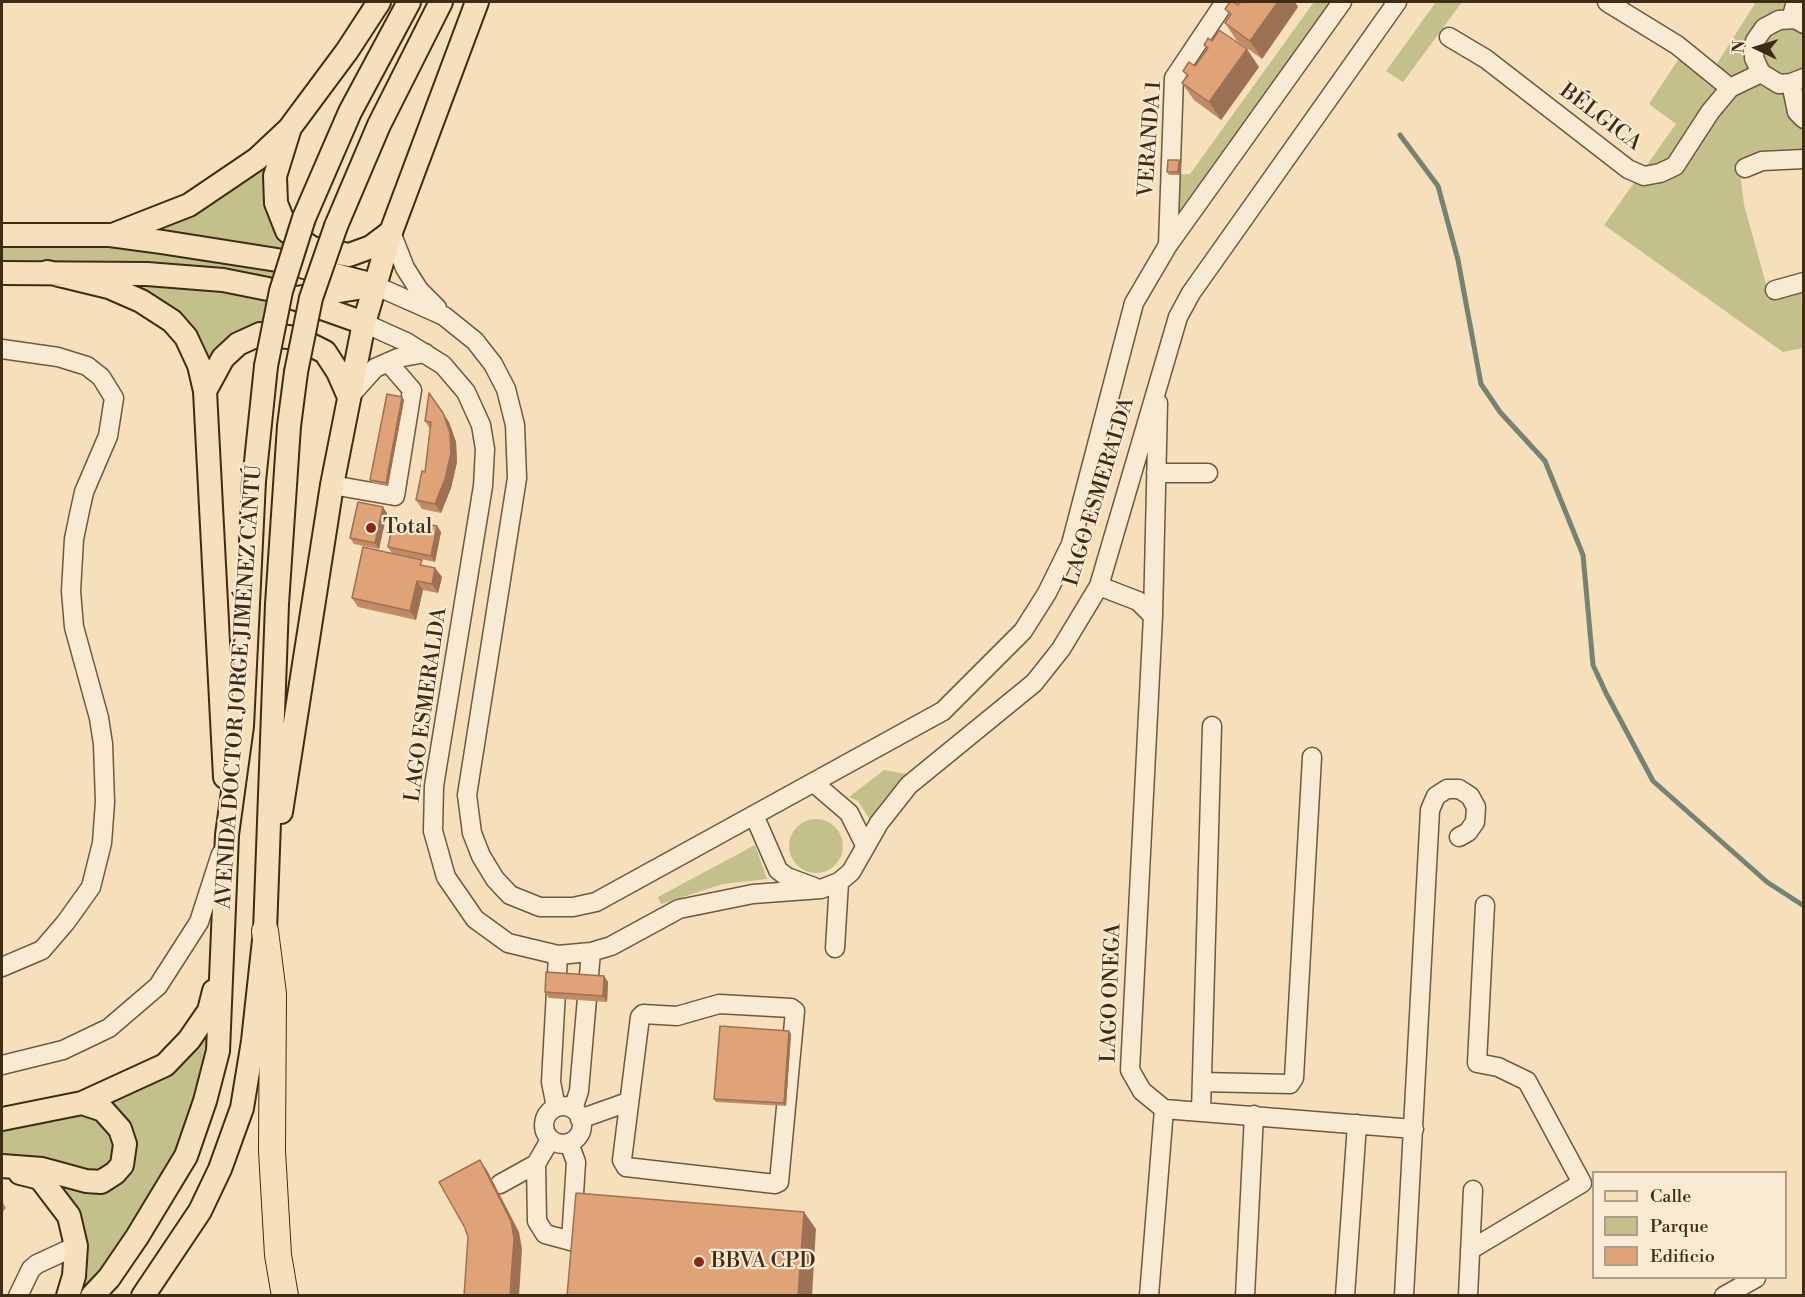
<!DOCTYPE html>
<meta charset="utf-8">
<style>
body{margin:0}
#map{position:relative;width:1805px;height:1297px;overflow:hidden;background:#f6dfbb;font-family:"Libre Bodoni",serif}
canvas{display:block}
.frame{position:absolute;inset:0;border:3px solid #3f2c14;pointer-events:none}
.legend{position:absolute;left:1592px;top:1171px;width:195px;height:108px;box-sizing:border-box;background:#f9ead3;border:2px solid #af9e87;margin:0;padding:8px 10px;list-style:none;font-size:18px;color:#3f2c14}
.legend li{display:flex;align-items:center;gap:12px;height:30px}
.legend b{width:30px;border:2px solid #af9e87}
.north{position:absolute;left:1727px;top:18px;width:60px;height:60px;-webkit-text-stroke:4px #f9ead3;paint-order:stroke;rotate:274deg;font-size:16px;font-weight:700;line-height:24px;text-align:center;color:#3f2c14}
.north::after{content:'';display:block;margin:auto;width:21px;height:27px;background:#3f2c14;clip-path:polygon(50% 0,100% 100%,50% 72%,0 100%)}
</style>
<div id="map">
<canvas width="1805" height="1297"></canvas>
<div class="frame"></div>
<ul class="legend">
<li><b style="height:8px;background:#f6dfbb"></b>Calle</li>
<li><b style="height:16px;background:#c3c08b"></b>Parque</li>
<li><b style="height:16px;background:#e0a277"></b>Edificio</li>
</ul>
<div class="north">N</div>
</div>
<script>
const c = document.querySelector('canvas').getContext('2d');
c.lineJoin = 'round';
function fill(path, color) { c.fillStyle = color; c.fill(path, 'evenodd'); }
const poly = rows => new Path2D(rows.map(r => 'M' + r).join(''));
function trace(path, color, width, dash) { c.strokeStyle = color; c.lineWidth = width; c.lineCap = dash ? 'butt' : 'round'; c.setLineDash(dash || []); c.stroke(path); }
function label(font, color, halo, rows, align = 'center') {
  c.font = font + ' "Libre Bodoni",serif'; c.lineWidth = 4.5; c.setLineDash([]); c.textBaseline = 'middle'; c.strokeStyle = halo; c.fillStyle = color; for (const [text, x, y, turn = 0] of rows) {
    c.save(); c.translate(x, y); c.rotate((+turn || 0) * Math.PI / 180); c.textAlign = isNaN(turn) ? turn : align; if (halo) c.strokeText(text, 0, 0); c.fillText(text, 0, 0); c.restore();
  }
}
fill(poly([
 [1314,2,1341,2,1170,242,1169,175,1190,174],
 [1436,2,1462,2,1403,82,1386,71],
 [1756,2,1803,2,1803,159,1740,172,1744,205,1766,284,1775,290,1801,282,1803,348,1783,352,1604,225,1676,124,1649,104,1684,51,1711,73],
 [289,129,275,176,287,231,268,289,260,334,223,358,199,365,141,301,2,273,2,235,150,221],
 [884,770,907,774,870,820,858,801,849,797],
 '789 846a27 27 0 1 1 54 0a27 27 0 1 1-54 0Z',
 [755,845,767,879,723,884,661,904,658,897],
 [209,1011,205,1101,92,1295,68,1295,77,1246,40,1178,2,1168,2,1119,130,1082]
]), '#c3c08b');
trace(poly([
 [1400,135,1438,186,1458,260,1481,384,1500,412,1545,461,1583,555,1593,665,1606,693,1653,781,1767,882,1804,906]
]), '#778372', 5);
const minor = poly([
 [1791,19,1796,2],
 [1804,24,1795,19,1779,20,1764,28,1755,41,1754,58,1761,73,1779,84,1791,83,1804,78],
 [1449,37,1486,59,1628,169,1644,176,1660,173,1675,166,1710,112,1730,88,1677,45,1607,2],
 [1791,83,1797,112,1804,119],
 [1730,88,1761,73],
 [1745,168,1762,161,1804,159],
 [391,232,405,268,419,290,437,308],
 [1168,245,1174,78,1225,2],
 [374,285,444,316,475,341,493,364,506,389,515,425,517,478,467,795,472,833,481,856,495,879,510,895,540,907,573,907,596,902,943,711,1023,631,1047,593,1071,544,1134,303,1168,245,1342,2],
 [1775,290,1804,282],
 [364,323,406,342,443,365,466,392,481,425,485,449,483,486,434,786,433,831,446,877,475,919,508,943,558,955,591,952,611,946,679,909,753,894,821,889,839,882,851,872,879,823,909,785,1034,683,1061,649,1099,586,1178,317,1191,293,1397,2],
 [2,349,58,357,87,366,101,377,114,398,108,436,84,492,79,515,74,539,71,591,74,627,99,718,103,744,105,802,102,843,91,887,66,922,42,950,2,967],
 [349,397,375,368,398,358,425,353],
 [1158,403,1153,616,1130,1070,1142,1091,1164,1109,1414,1129],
 [1156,473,1208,473],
 [332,485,395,496,412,390,388,362],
 [1099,586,1138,601,1153,616],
 [814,783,849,813,865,845],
 [754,815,778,870,787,877,814,887],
 [835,948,839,882],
 [719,1004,791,1008,795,1011,779,1182,775,1184,626,1167,622,1160,640,1017,643,1014,677,1016,719,1004],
 [2,1065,63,1050,109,1028,158,986,199,922,221,854],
 [1202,1082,1290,1084,1294,1078,1312,757],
 '544 1125a19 19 0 1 1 38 0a19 19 0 1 1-38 0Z',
 [556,1107,551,1082,558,955],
 [573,1109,579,1091,591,952],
 [1201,1111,1212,726],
 [580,1119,628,1102],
 [536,1164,537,1221,545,1234,571,1241,576,1162,569,1143],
 [500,1184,536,1164,550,1140],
 [1470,1250,1582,1183,1527,1081,1498,1067,1477,1063,1485,905],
 [18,1296,31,1269,37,1264,76,1246],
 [1149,1296,1164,1109],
 [1245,1296,1254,1115],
 [1345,1296,1357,1124],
 [1404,1296,1430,810,1436,796,1447,789,1459,789,1470,796,1476,807,1475,822,1468,832,1459,837],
 [1468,1296,1473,1190],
 [1724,1296,1756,1278]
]);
const major = poly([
 [289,131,275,176,276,203,287,231,312,248,349,255,371,247,391,232],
 [304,218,350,112,409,2],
 [336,226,379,125,441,2],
 [115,234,189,205,257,159,289,129,347,51,379,2],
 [2,235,110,235,162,242,277,260,374,285],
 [47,272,109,287,141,301,172,321,186,337,199,365,205,391,225,777],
 [2,273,147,274,223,280,268,289,364,323],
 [296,298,364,287],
 [205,391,223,358,238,344,260,334,297,338,325,352,338,372,349,397],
 [281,812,332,485,364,323,391,232,477,2],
 [2,1119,82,1103,165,1065,189,1040,209,1011,214,991],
 [2,1166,42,1169,86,1181,101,1182,115,1173,122,1165,125,1144,120,1129,103,1110,82,1103],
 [20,1173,40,1178,69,1216,76,1246,74,1276,68,1296],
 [92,1296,109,1278,137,1237,186,1156,205,1101,218,1051,227,835,242,726,254,481,266,366],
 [143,1296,200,1211,220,1169,242,1108,253,1041,265,931,277,604,289,426,296,372]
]);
const highway = poly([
 [265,931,273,994,272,1151,278,1255,285,1296]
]);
trace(minor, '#6d593e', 21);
trace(major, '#3f2c14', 26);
trace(highway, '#3f2c14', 28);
trace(minor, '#f9ead3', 18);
trace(major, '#f6dfbb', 22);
trace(highway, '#f6dfbb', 26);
const majorBridge = poly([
 [266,366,281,291,304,218],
 [296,372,311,298,336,226]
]);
trace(majorBridge, '#3f2c14', 26, []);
trace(majorBridge, '#f6dfbb', 22);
fill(poly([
 [1240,2,1295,2,1298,7,1262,59,1237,41,1225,23,1230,16,1225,9,1238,5],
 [1204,45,1259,67,1221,120,1194,100,1182,83,1187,76,1183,71,1195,66,1207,49],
 [1181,163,1180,175,1169,175,1167,172],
 [402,397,404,400,388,486,373,483,370,480],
 [425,421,449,422,456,442,457,462,451,488,441,513,422,509,416,500,425,472,430,429],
 [387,513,379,549,354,544,350,538],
 [437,526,441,532,435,562,392,553,388,547,412,532],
 [426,566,435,568,442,577,438,593,423,590,416,620,358,607,352,598],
 [604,976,608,982,607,1002,549,998,545,992],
 [791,1034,786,1106,716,1102,714,1099],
 [2,1201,6,1208,2,1213]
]), '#c18b66');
fill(poly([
 [1278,2,1295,2,1298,7,1262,59,1250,41],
 [1247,49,1259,67,1221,120,1209,102],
 [1179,160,1181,163,1180,175,1178,172],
 [402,397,404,400,388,486,386,483],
 [443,413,449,422,456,442,457,462,451,488,441,513,435,504],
 [383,507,387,513,379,549,375,543],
 [437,526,441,532,435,562,431,556],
 [435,568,442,577,438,593,432,584],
 [417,581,423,590,416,620,410,611],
 [604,976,608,982,607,1002,603,996],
 [789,1031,791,1034,786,1106,784,1103],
 [480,1160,488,1172,519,1232,522,1249,519,1296,510,1296],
 [804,1212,816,1229,812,1296,798,1296]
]), '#9d7153');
const building = poly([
 [1230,2,1233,2,1238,5,1240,2,1278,2,1250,41,1225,23,1231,14,1225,9,1230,2],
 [1219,30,1247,49,1209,102,1182,83,1188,75,1183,71,1189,62,1195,66,1208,48,1204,45,1208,38,1212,41,1219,30],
 [1168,160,1179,160,1178,172,1167,172,1168,160],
 [429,393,443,413,450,433,451,453,445,479,435,504,416,500,422,471,425,472,431,422,425,421,429,393],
 [387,394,402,397,386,483,370,480,387,394],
 [358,502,383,507,375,543,350,538,358,502],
 [414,522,437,526,431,556,388,547,392,528,412,532,414,522],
 [363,547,422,560,420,565,435,568,432,584,417,581,410,611,352,598,363,547],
 [546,972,604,976,603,996,545,992,546,972],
 [720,1026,789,1031,784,1103,714,1099,720,1026],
 [480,1160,511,1221,514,1238,510,1296,464,1296,468,1237,465,1228,439,1182,480,1160],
 [576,1193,804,1212,798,1296,567,1296,576,1193]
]);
fill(building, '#e0a277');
trace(building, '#9d7153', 1.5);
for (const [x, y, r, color] of [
 [371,528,6,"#8f2418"],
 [699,1262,6,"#8f2418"]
]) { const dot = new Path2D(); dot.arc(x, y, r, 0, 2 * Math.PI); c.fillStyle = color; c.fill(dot); trace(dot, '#f9ead3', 2); }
label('21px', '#3f2c14', '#f9ead3', [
 ["BÉLGICA",1600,118,37],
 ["VERANDA 1",1151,139,-86],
 ["LAGO ESMERALDA",1100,492,-73],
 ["AVENIDA DOCTOR JORGE JIMÉNEZ CANTÚ",240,687,-86],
 ["LAGO ESMERALDA",427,705,-82],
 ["LAGO ONEGA",1112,993,-88]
]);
label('21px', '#3f2c14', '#f9ead3', [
 ["Total",383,528],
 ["BBVA CPD",711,1262]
], 'left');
</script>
